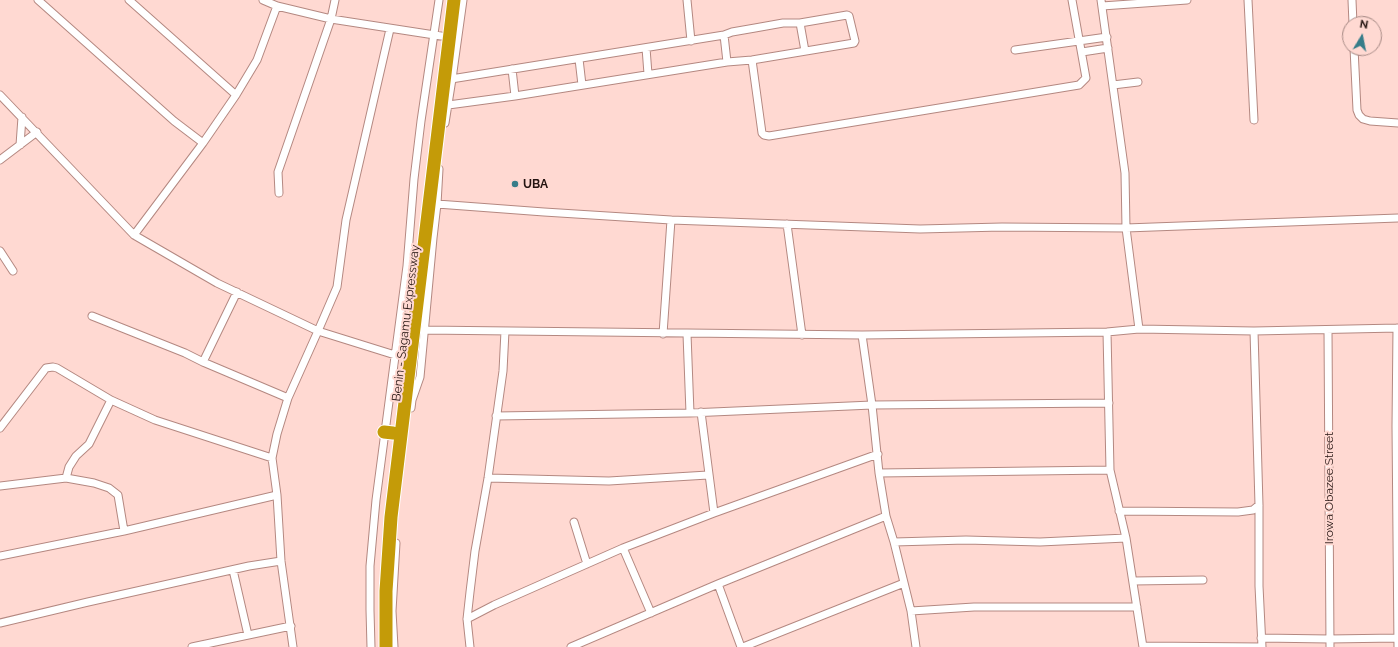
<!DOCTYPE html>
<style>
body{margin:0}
#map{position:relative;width:1398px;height:647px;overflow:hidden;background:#ffd9d2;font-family:Raleway,sans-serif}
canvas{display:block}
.north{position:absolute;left:1342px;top:16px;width:40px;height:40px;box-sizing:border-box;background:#ffd9d2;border:1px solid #a78a85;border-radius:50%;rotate:10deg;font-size:11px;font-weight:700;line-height:16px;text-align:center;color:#241411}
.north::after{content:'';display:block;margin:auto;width:14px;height:18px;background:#377d89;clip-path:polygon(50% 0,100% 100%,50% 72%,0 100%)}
</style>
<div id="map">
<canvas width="1398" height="647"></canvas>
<div class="north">N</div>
</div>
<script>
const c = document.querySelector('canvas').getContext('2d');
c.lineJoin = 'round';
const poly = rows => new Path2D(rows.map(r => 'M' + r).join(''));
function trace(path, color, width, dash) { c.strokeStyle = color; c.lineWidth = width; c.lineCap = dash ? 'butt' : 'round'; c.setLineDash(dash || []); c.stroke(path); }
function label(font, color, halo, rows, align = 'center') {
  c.font = font + ' Raleway,sans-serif'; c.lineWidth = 4; c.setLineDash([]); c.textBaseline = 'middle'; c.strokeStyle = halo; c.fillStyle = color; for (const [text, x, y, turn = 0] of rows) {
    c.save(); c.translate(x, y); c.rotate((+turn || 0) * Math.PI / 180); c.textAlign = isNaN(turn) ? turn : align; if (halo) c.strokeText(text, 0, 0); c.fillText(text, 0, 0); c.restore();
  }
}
const street = poly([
 [38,0,174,121,203,143],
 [129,0,236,95],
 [263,0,277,6,331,19,441,36],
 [687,0,691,41],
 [1101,0,1125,173,1126,228,1139,329],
 [1248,0,1254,120],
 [1352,0,1353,24],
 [1102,6,1187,0],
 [800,23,805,51],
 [724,35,727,62],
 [646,48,648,74],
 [1354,48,1357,110,1359,115,1363,119,1370,121,1398,123],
 [1015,50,1107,37],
 [1082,52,1108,48],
 [579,59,582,85],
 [752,60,762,133,764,135,769,136,1079,85,1086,78,1072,0],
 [512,69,515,96],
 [1113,85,1138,82],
 [0,95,134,235,217,283,318,331,395,355],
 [441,106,515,96,727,62,752,60,854,43,855,41,849,16,847,15,800,23,783,23,755,28,732,32,724,35,445,80],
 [445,123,452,79,463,0],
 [20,145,22,117],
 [0,160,37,132],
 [279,193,278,172,331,19,335,0],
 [437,204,544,212,671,220,920,229,1002,227,1126,228,1398,218],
 [787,224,802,335],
 [134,235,203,143,236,95,257,60,277,6],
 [0,251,13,271],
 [92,316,185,353,203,362,288,398],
 [1397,328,1396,426,1398,647],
 [424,330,862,335,1107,332,1139,329,1254,331,1398,328],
 [1328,330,1330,647],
 [1254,331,1259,505,1259,586,1262,647],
 [1107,332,1110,470,1126,538,1143,647],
 [663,334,671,220],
 [687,334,690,413],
 [862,335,872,405,879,473,886,516,894,542,911,611,916,647],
 [203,362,237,292],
 [411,408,412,400,420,377,433,238,437,204,439,169],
 [701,412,714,513],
 [496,416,690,413,872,405,1109,403],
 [0,428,46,368,53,367,57,368,111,400,155,420,272,458],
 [879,473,1110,470],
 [66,478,69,467,76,456,89,444,111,400],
 [488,478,609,481,708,475],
 [0,486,66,478,94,483,109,488,118,495,124,531],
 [1119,511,1238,512,1253,510,1259,505],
 [574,522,587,564],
 [894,542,966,540,1040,542,1126,538],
 [623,548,651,613],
 [0,556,124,531,277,495],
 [233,570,248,635],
 [1133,581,1203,580],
 [718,584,741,647],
 [911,611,974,607,1137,607],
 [467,619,494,605,623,548,714,513,878,454],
 [0,623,88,602,249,566,281,561],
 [1261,638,1329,639,1397,638],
 [1143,646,1262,647],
 [192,647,291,626],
 [293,647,281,561,277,495,272,458,277,434,288,398,318,331,337,287,346,220,390,29],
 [371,647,370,610,370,566,376,500,407,266,414,179,421,121,439,0],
 [394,647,392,611,396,543],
 [470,647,467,619,470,592,475,551,488,478,503,371,505,331],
 [571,647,718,584,886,516],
 [743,647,904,583]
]);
const highway = poly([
 [384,432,393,433],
 [386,647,386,591,391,517,454,0]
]);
trace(street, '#b48881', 9);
trace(highway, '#fff', 15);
trace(street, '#fff', 7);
trace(highway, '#c49b08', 13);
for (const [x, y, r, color] of [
 [515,184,4,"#377d89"]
]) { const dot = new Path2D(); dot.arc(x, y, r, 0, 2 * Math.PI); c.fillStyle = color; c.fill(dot); trace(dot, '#ffd9d2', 1.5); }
label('bold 12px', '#241411', '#ffd9d2', [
 ["UBA",523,184]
], 'left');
label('12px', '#241411', '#ffd9d2', [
 ["Benin - Sagamu Expressway",406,323,-83],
 ["Irowa Obazee Street",1329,488,-90]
]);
</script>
